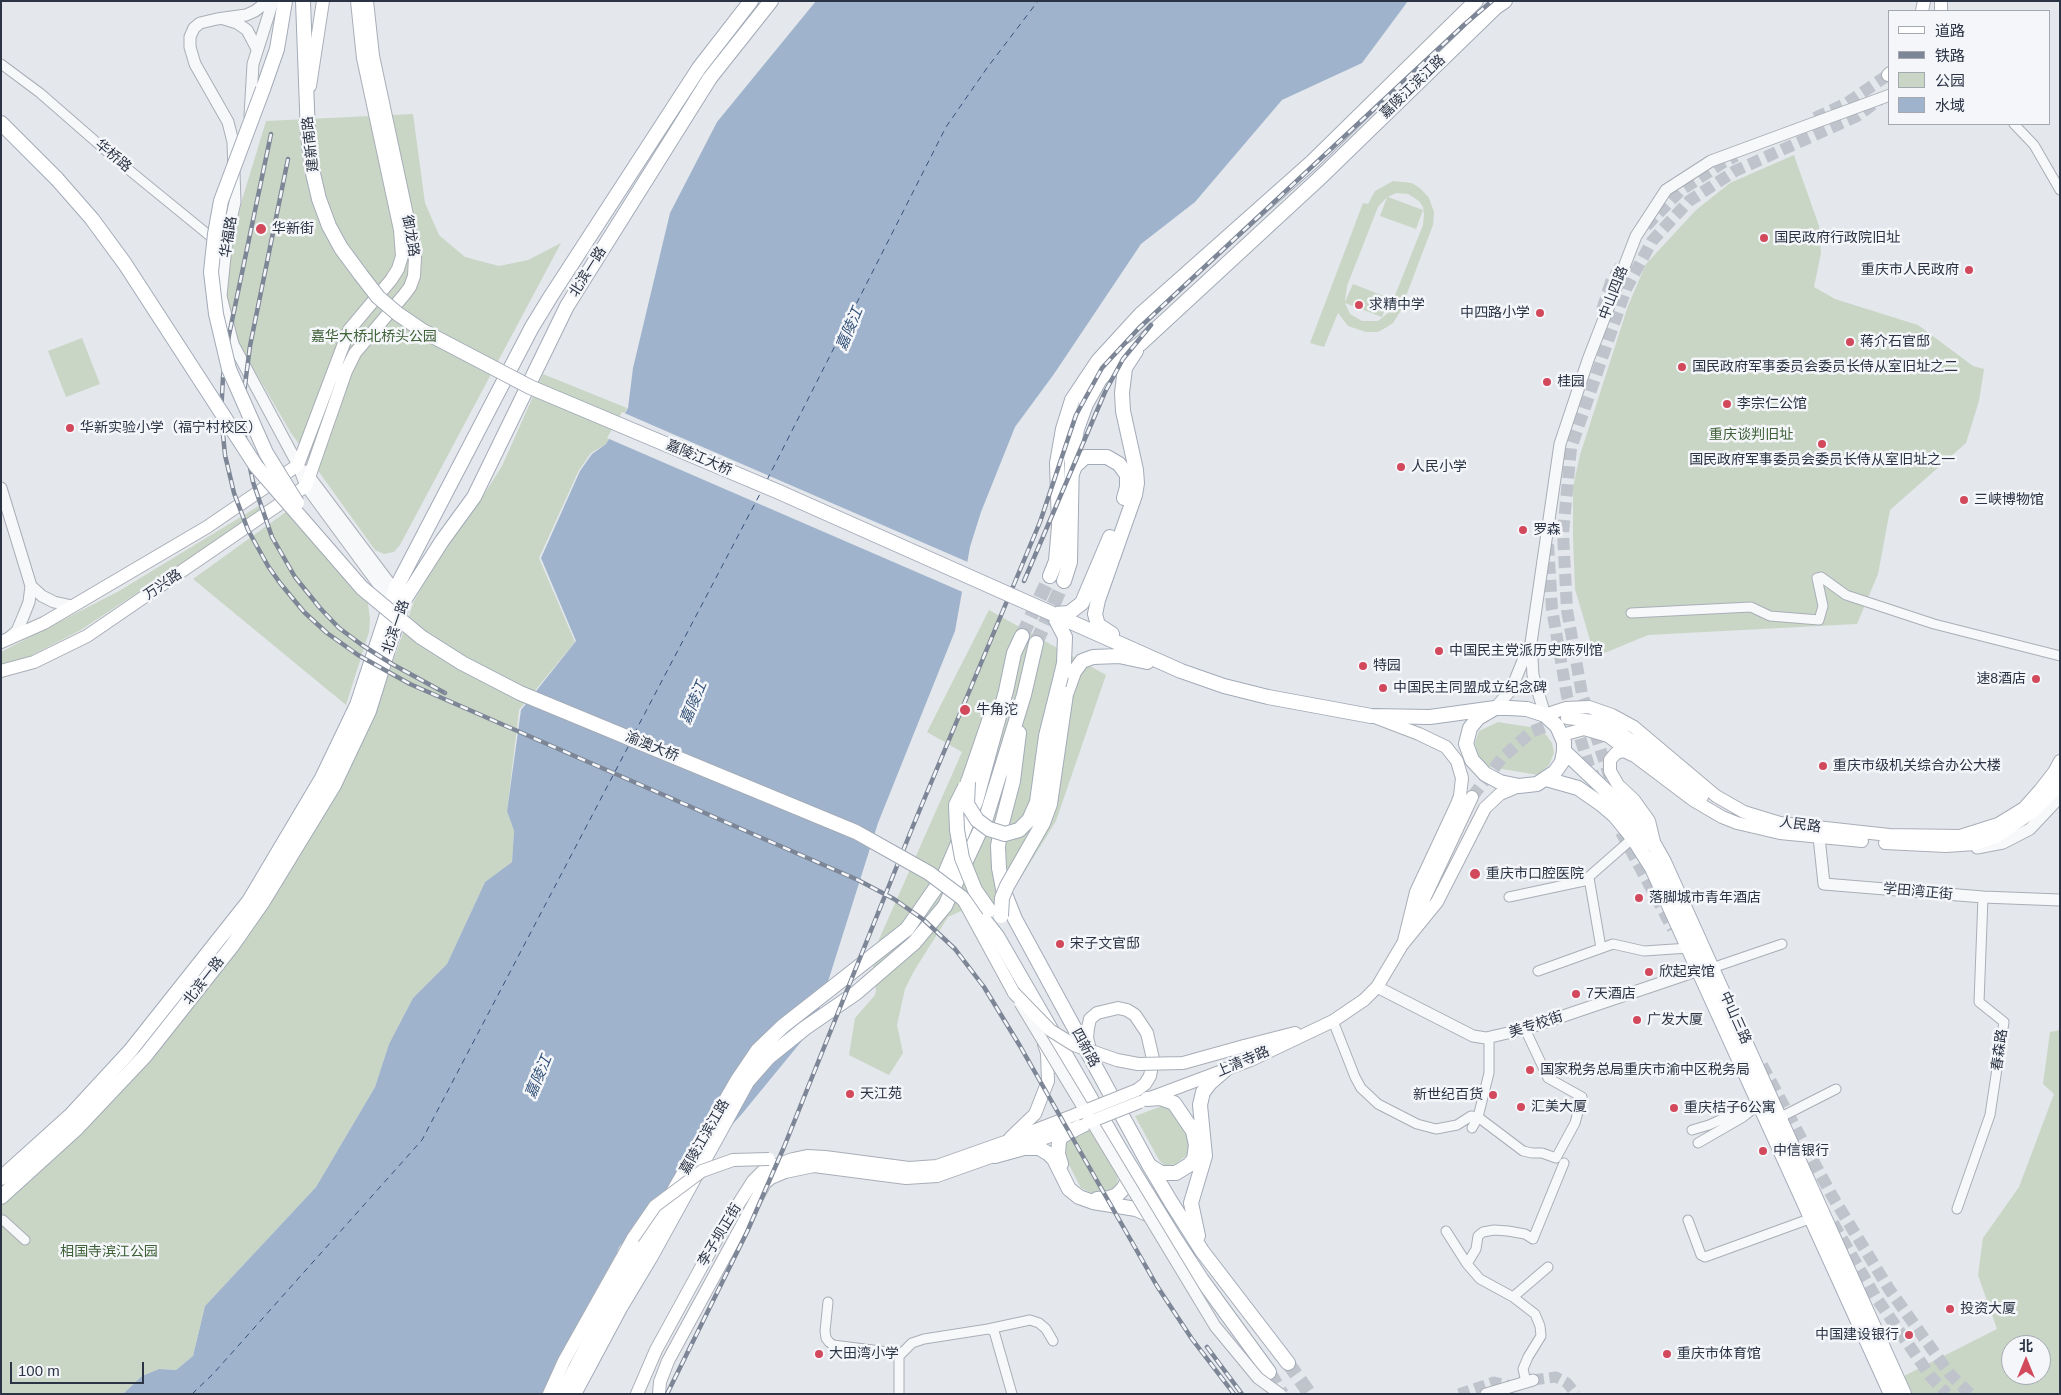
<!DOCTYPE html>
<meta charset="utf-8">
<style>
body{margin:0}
#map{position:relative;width:2061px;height:1395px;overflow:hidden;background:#e4e7ec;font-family:Helvetica,"Noto Sans SC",sans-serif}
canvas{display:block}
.frame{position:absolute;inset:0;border:2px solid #2b3445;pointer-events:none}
.legend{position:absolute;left:1888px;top:10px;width:162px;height:115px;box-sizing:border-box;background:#f4f6f9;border:1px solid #a4a8b1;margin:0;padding:6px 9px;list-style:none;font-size:15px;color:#2b3445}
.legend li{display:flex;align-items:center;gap:10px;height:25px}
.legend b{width:25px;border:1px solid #a4a8b1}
.north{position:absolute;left:2001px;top:1335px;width:50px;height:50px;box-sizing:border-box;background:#f4f6f9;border:1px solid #a4a8b1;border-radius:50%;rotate:0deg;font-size:14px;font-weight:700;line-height:20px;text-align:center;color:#2b3445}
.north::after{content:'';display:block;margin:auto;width:18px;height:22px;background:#d1495b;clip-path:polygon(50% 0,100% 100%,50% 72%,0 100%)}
.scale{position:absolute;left:10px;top:1362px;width:134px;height:22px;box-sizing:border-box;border:2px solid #2b3445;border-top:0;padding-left:6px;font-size:15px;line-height:18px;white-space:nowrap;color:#2b3445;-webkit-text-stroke:4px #f4f6f9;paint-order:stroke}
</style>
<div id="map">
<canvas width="2061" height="1395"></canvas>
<div class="frame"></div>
<ul class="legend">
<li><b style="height:6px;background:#fff"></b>道路</li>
<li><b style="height:6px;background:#7d8696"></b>铁路</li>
<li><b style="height:14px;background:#c9d6c5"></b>公园</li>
<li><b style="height:14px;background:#9fb4cc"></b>水域</li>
</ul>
<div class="north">北</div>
<div class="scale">100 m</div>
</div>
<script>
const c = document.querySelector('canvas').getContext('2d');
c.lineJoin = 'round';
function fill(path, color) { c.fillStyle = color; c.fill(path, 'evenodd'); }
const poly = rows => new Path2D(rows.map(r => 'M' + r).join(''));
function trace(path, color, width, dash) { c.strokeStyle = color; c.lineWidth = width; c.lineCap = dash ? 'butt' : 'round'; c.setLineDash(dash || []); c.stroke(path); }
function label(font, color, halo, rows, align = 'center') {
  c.font = font + ' Helvetica,"Noto Sans SC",sans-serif'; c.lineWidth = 5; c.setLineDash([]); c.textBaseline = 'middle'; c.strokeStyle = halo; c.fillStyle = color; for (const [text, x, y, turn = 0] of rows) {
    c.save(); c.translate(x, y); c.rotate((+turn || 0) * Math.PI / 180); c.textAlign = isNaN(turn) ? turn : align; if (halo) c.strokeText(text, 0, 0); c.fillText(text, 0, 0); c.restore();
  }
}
fill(poly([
 [413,114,425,203,439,235,465,257,499,266,528,260,561,243,400,545,394,552,384,554,375,550,291,433,239,344,226,298,232,248,242,200,266,121],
 [1794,155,1819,226,1821,253,1814,287,1835,299,1918,325,1973,366,1984,369,1979,401,1966,443,1890,510,1878,574,1857,624,1648,635,1595,657,1575,589,1573,538,1573,487,1580,455,1628,306,1646,264,1696,210,1730,183],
 [1393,181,1412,183,1421,189,1429,198,1434,212,1433,225,1400,312,1393,323,1387,327,1378,332,1366,332,1348,326,1338,313,1324,347,1310,343,1363,203,1368,204,1375,191],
 [1396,193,1408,194,1419,201,1423,207,1424,214,1423,225,1388,313,1378,321,1362,321,1350,314,1345,303,1382,317,1389,298,1353,284,1345,302,1345,300,1347,286,1378,207,1387,197,1380,216,1416,229,1423,210,1388,197],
 [82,338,100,384,66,397,48,351],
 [543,374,627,408,606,444,591,453,579,470,539,558,575,642,519,710,507,811,514,831,512,862,485,882,447,964,413,998,389,1044,375,1087,316,1187,205,1306,193,1356,176,1370,159,1369,142,1376,123,1394,1,1394,1,1204,152,1058,338,788,375,714,414,601,445,546,481,499,502,466],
 [262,504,265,509,79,631,28,657,1,665,1,652,119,591],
 [290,509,366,589,370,619,369,632,346,705,193,579],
 [989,610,1106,675,1056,821,1012,892,993,905,961,911,948,917,914,971,905,989,897,1025,903,1053,889,1075,849,1055,855,1018,875,995,876,990,873,966,877,944,962,752,927,732],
 [1498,722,1542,729,1552,743,1554,753,1549,765,1538,775,1484,766,1476,755,1475,742,1479,731],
 [2060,1030,2060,1394,1913,1394,1904,1376,1997,1329,1978,1275,1983,1238,2019,1187,2054,1094,2043,1084,2050,1032],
 [2011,1345,2041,1345,2041,1375,2011,1375],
 [1165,1105,1175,1109,1190,1136,1187,1155,1176,1164,1165,1166,1159,1160,1135,1116],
 [1086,1131,1092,1131,1118,1174,1117,1185,1111,1192,1095,1195,1081,1188,1065,1157,1064,1147,1066,1141]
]), '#c9d6c5');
fill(poly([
 [816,1,1408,1,1362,63,1282,100,1195,202,1141,244,1054,374,1015,427,981,512,970,547,955,631,878,823,814,1026,741,1115,619,1247,572,1394,123,1394,142,1376,159,1369,176,1370,193,1356,205,1306,316,1187,375,1087,389,1044,413,998,447,964,485,882,512,862,514,831,507,811,521,710,576,641,541,558,580,471,592,454,606,444,628,408,633,368,670,213,717,122]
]), '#9fb4cc');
fill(poly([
 [622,412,970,563,965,593,607,438]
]), '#e4e7ec');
trace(poly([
 [767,480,946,127,987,68,1038,1],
 [634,734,761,492],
 [192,1394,213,1374,422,1140,629,745]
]), '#34527a', 1, [6, 5]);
trace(poly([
 [1533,1380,1556,1377,1567,1383,1576,1394],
 [1459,1394,1494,1382,1507,1385,1518,1394]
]), '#bfc3cb', 11, [11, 5.5]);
trace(poly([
 [1815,118,1847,103,1888,75],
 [1646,226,1680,191,1722,163,1736,156],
 [1602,310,1611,282,1622,264],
 [1548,544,1552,609,1567,696,1589,766,1596,780],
 [1610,778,1582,694,1567,610,1563,533,1571,448,1626,289,1652,241,1689,201,1735,171,1857,116,1879,100],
 [1472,797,1502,758,1531,732,1561,720],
 [1621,832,1673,929],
 [1762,1065,1831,1194,1889,1289,1949,1373,1970,1394],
 [1833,1223,1875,1296,1931,1377,1947,1394]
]), '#bfc3cb', 12, [12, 6]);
trace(poly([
 [1022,636,1050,576],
 [1036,643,1064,581],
 [1288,1363,1310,1394],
 [1269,1372,1282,1394]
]), '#bfc3cb', 14, [14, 7]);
const minor = poly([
 [1,64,40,93,118,161,216,241],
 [2014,124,2034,145,2060,190],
 [1631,613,1751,607,1770,616,1819,620,1823,606,1817,578,1821,577,1846,595,1934,624,2060,656],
 [1589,878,1601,948],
 [1509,897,1584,881,1633,838],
 [1709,969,1782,944],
 [1538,971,1613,944,1644,951,1689,948],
 [1333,1021,1355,1077,1361,1088,1378,1104,1417,1124,1436,1129,1457,1125,1471,1116,1478,1117,1523,1151,1532,1153,1542,1153,1556,1158,1575,1123,1582,1097,1548,1078,1525,1029],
 [1779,1118,1836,1089],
 [1472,1128,1478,1117,1489,1073,1489,1038],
 [1692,1130,1709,1125,1742,1110,1761,1106],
 [1698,1143,1743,1117,1752,1110],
 [1957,1209,1990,1115,2004,1022,1979,1002,1983,897],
 [3,1220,25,1240],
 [1688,1220,1701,1255,1705,1257,1812,1218],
 [1446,1231,1467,1264,1480,1279,1513,1297,1535,1314,1540,1326,1541,1336,1528,1357,1523,1369,1526,1382],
 [1467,1264,1476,1249,1478,1236,1483,1232,1494,1230,1508,1231,1525,1234,1533,1239,1564,1163],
 [1513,1297,1548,1267],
 [828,1302,825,1331,826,1338,829,1342,833,1345,896,1353,899,1356,899,1394],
 [988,1329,1030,1320,1039,1323,1046,1329,1053,1341],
 [899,1356,912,1343,924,1339,988,1329,994,1331,1012,1394]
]);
const tertiary = poly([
 [268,1,255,11,246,15,217,19,200,23,194,28,190,37,190,47,195,64,228,122,233,142,235,202,227,237,221,296,233,344,298,465,306,486,395,607],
 [224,19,237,23,247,30,257,49],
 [250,116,253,64,273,1],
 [305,471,399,596],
 [1,488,31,586,29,602,23,617,17,631,9,638],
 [31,586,42,596,54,602,72,606],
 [1495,708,1511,690,1529,646],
 [1545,715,1533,675,1531,643,1560,444,1588,360,1636,236,1666,190,1711,161,1890,95],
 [1819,837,1824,884,1983,897,2060,900],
 [1977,848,2003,843,2030,829,2060,797],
 [1377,987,1473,1036,1486,1038,1525,1029,1699,970],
 [1486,1394,1533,1380]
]);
const secondary = poly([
 [1922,11,1924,1],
 [1941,11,1941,1],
 [1888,75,1890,73],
 [310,86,323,1],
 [1,642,44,623,207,527,298,465,349,330,391,280,398,269,402,256,400,230,363,58,357,1],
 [1,671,34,662,87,636,306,486,346,371,355,353,404,295,410,287,414,276,415,257,413,243,373,56,367,1],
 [1545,715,1566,708,1589,707,1612,715,1634,727,1716,796,1744,812,1780,823,1889,835,1960,836,1998,824,2024,808,2040,790,2054,772,2060,761],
 [1377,718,1419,734,1446,747,1457,761,1462,778,1460,796,1457,804,1416,892,1404,941],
 [1567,718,1594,721,1613,728,1643,748,1702,797],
 [1562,735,1584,729,1608,736,1693,800,1722,817,1737,823,1780,833,1862,841],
 [1632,755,1624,751,1616,753,1610,760,1610,771,1618,785,1634,800,1649,821,1655,846],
 [1885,843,1946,846,1975,844,1996,837,2034,811,2053,792,2060,779],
 [965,903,1014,993],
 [1416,916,1472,797],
 [1244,1046,1295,1033],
 [1091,1053,1087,1038,1088,1028,1090,1019,1097,1013,1118,1008,1127,1010,1135,1015,1147,1033,1153,1059,1150,1076,1145,1084,1137,1090],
 [1150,1098,1251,1060,1333,1021,1364,1000,1377,987,1402,945,1437,902,1485,808,1500,794,1519,786],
 [1010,1138,1035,1114,1048,1081,1047,1053,1044,1044],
 [549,1394,564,1361,633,1238],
 [637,1394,656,1350,720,1233,753,1181,765,1169,793,1159,807,1156,825,1157,909,1168,937,1166,1005,1142,1077,1114],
 [659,1394,660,1382,668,1361,765,1183,771,1178,785,1172,814,1166,906,1178,937,1176,1070,1129]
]);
const primary = poly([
 [303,1,308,135,312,169,319,199,329,226,341,248,361,275],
 [263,89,277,49,285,1],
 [1,123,57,179],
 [1072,474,1075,466,1085,457,1107,457,1119,464,1127,475,1127,487,1124,498],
 [1050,576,1056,561,1059,526,1057,463,1063,429,1072,400,1098,361,1141,314,1312,162,1476,1],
 [1064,581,1070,562,1072,456,1077,429,1086,404,1100,379,1118,359,1140,344,1323,175,1496,7,1505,1],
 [1053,614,1181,671,1224,686,1268,697,1371,716,1430,717,1495,708,1509,708,1527,709,1545,715,1557,726,1564,742,1564,751,1562,762,1555,772,1537,784,1519,786,1500,782,1485,774,1472,760,1466,744,1470,728,1478,718,1495,708],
 [1053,614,1065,637,1064,663,1061,676],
 [1054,614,1069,613,1082,603,1110,537],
 [1112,634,1098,625,1095,614,1098,600,1135,495,1137,483,1136,470,1123,411,1122,393,1125,368,1136,351],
 [1066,694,1074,672,1082,661,1093,657,1119,656,1147,662],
 [1019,733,1013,781,1002,823,998,846,999,868,1003,889,1015,919,1149,1165,1171,1202,1202,1251,1288,1363],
 [1564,751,1624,808,1655,846,1664,862,1904,1394],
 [1546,779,1578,788,1601,804,1615,816,1633,838,1652,868,1891,1394],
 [968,782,992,712],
 [961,897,982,917,997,936,1121,1151,1172,1234,1202,1280,1269,1372],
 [1147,1099,1160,1098,1174,1103,1193,1131,1196,1145,1194,1159,1189,1165,1176,1173,1161,1173,1150,1166],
 [995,1156,1024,1148,1039,1148,1049,1154,1054,1159,1069,1189,1079,1197,1093,1202,1136,1209,1154,1217],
 [1061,1164,1058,1154,1059,1141,1062,1136,1087,1123],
 [1,1178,71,1115,130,1051,249,901,322,778,357,705,395,590,532,327,551,296,699,68,751,1],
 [1,1197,77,1128,145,1056,232,946,262,903,334,785,369,711,403,602,442,541,474,497,567,306,710,78,771,1],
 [1097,1199,1109,1198,1117,1195,1123,1189,1127,1182,1127,1170],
 [1198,1236,1191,1203,1205,1156,1200,1105,1203,1092,1210,1083,1225,1070],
 [562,1394,610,1302,737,1081,758,1050,783,1026,907,929,944,876,976,801,1006,691,1014,653,1022,636],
 [574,1394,620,1308,650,1258,747,1082,769,1057,805,1028,856,993,914,943,945,906,986,818,1024,695,1036,643]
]);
trace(minor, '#a9aeb7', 11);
trace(tertiary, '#a9aeb7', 13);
trace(secondary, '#a9aeb7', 14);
trace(primary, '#a3abb8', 16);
trace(minor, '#f7f8fa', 9);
trace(tertiary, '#f7f8fa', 11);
trace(secondary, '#fff', 12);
trace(primary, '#fff', 14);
const rail = poly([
 [271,134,229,335,223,377,221,414,225,455,234,493,248,530,268,566,280,583,304,612,327,633,358,655,410,684,858,880,894,899,924,920,955,949,984,987,1020,1046,1157,1286,1192,1339,1234,1394],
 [288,159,250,346,244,393,245,443,253,482,272,537,295,577,320,608,339,628,362,645,392,664,445,693],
 [1024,581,1105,392,1123,359,1151,325],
 [1207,1347,1242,1394],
 [667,1394,747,1232,784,1147,913,826,1040,522,1076,415,1102,368,1139,328,1465,24,1492,1]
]);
trace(rail, '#7d8696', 4.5);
trace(rail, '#f4f6f9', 2.5, [8]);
const tertiaryBridge = poly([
 [1020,1003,1215,1326,1258,1378,1280,1394]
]);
const secondaryBridge = poly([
 [1014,993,1050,1030,1074,1045,1117,1060,1138,1064,1183,1063,1244,1046],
 [1077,1114,1137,1090],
 [1087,1123,1140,1102],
 [633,1238,655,1206,702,1171,733,1160,769,1159]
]);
const primaryBridge = poly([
 [263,89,221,201,215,234,211,272,216,314,229,369,266,453,297,503],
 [57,179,92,219,125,264,256,466,362,588,421,637,462,663,520,693,856,832,929,873,961,897],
 [361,275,378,297,398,314,423,331,530,387,779,492,1053,614],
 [968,782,967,804,977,820,989,829,1005,834,1019,830,1029,820,1037,802,1046,736,1061,676],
 [965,787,956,805,957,830,962,858,975,890,989,910],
 [1001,916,1002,898,1007,886,1043,823,1050,804,1066,694]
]);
trace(tertiaryBridge, '#a9aeb7', 13, []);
trace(secondaryBridge, '#a9aeb7', 14, []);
trace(primaryBridge, '#a3abb8', 16, []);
trace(tertiaryBridge, '#f7f8fa', 11);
trace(secondaryBridge, '#fff', 12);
trace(primaryBridge, '#fff', 14);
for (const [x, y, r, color] of [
 [261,229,6,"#d1495b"],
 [1764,238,5,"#d1495b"],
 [1969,270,5,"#d1495b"],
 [1359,305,5,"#d1495b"],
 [1540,313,5,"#d1495b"],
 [1850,342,5,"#d1495b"],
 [1682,367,5,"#d1495b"],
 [1547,382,5,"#d1495b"],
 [1727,404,5,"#d1495b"],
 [70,428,5,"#d1495b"],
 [1822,444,5,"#d1495b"],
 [1401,467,5,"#d1495b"],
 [1964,500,5,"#d1495b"],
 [1523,530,5,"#d1495b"],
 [1439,651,5,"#d1495b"],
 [1363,666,5,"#d1495b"],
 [2036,679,5,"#d1495b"],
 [1383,688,5,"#d1495b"],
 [965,710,6,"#d1495b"],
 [1823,766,5,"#d1495b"],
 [1475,874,6,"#d1495b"],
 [1639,898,5,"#d1495b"],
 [1060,944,5,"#d1495b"],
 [1649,972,5,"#d1495b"],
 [1576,994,5,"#d1495b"],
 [1637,1020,5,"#d1495b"],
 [1530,1070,5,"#d1495b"],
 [850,1094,5,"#d1495b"],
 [1493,1095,5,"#d1495b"],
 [1521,1107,5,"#d1495b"],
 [1674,1108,5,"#d1495b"],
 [1763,1151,5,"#d1495b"],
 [1950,1309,5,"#d1495b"],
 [1909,1335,5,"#d1495b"],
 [819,1354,5,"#d1495b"],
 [1667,1354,5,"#d1495b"]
]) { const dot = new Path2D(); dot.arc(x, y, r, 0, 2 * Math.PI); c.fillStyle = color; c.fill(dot); trace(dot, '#f4f6f9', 2); }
label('14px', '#2b3445', '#f4f6f9', [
 ["嘉陵江滨江路",1413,87,-44],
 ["建新南路",311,144,-96],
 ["华桥路",113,156,40],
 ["御龙路",410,236,80],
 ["华福路",229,237,-81],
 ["北滨一路",588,272,-58],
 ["中山四路",1614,293,-69],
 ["嘉陵江大桥",699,458,23],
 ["万兴路",163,585,-34],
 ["北滨一路",396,627,-71],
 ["渝澳大桥",652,747,22],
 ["人民路",1800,825,8],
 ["学田湾正街",1918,892,5],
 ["北滨一路",204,981,-52],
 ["中山三路",1735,1018,66],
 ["美专校街",1536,1025,-18],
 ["四新路",1085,1048,61],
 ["春森路",2000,1050,-82],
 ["上清寺路",1243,1062,-23],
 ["嘉陵江滨江路",705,1137,-60],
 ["李子坝正街",720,1235,-59]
]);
label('14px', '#2b3445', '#f4f6f9', [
 ["华新街",272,229],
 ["国民政府行政院旧址",1774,238],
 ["重庆市人民政府",1959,270,"right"],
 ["求精中学",1369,305],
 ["中四路小学",1530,313,"right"],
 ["蒋介石官邸",1860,342],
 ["国民政府军事委员会委员长侍从室旧址之二",1692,367],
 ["桂园",1557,382],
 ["李宗仁公馆",1737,404],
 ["华新实验小学（福宁村校区）",80,428],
 ["国民政府军事委员会委员长侍从室旧址之一",1822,460,"center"],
 ["人民小学",1411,467],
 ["三峡博物馆",1974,500],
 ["罗森",1533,530],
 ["中国民主党派历史陈列馆",1449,651],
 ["特园",1373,666],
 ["速8酒店",2026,679,"right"],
 ["中国民主同盟成立纪念碑",1393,688],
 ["牛角沱",976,710],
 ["重庆市级机关综合办公大楼",1833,766],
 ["重庆市口腔医院",1486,874],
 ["落脚城市青年酒店",1649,898],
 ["宋子文官邸",1070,944],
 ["欣起宾馆",1659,972],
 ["7天酒店",1586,994],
 ["广发大厦",1647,1020],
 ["国家税务总局重庆市渝中区税务局",1540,1070],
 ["天江苑",860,1094],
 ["新世纪百货",1483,1095,"right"],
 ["汇美大厦",1531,1107],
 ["重庆桔子6公寓",1684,1108],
 ["中信银行",1773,1151],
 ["投资大厦",1960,1309],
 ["中国建设银行",1899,1335,"right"],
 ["大田湾小学",829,1354],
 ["重庆市体育馆",1677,1354]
], 'left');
label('14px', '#3f6138', '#f4f6f9', [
 ["嘉华大桥北桥头公园",374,337],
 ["重庆谈判旧址",1751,435],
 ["相国寺滨江公园",109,1252]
]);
label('italic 15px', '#34527a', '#f4f6f9', [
 ["嘉陵江",850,329,-67],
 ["嘉陵江",694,703,-67],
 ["嘉陵江",539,1077,-67]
]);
</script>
